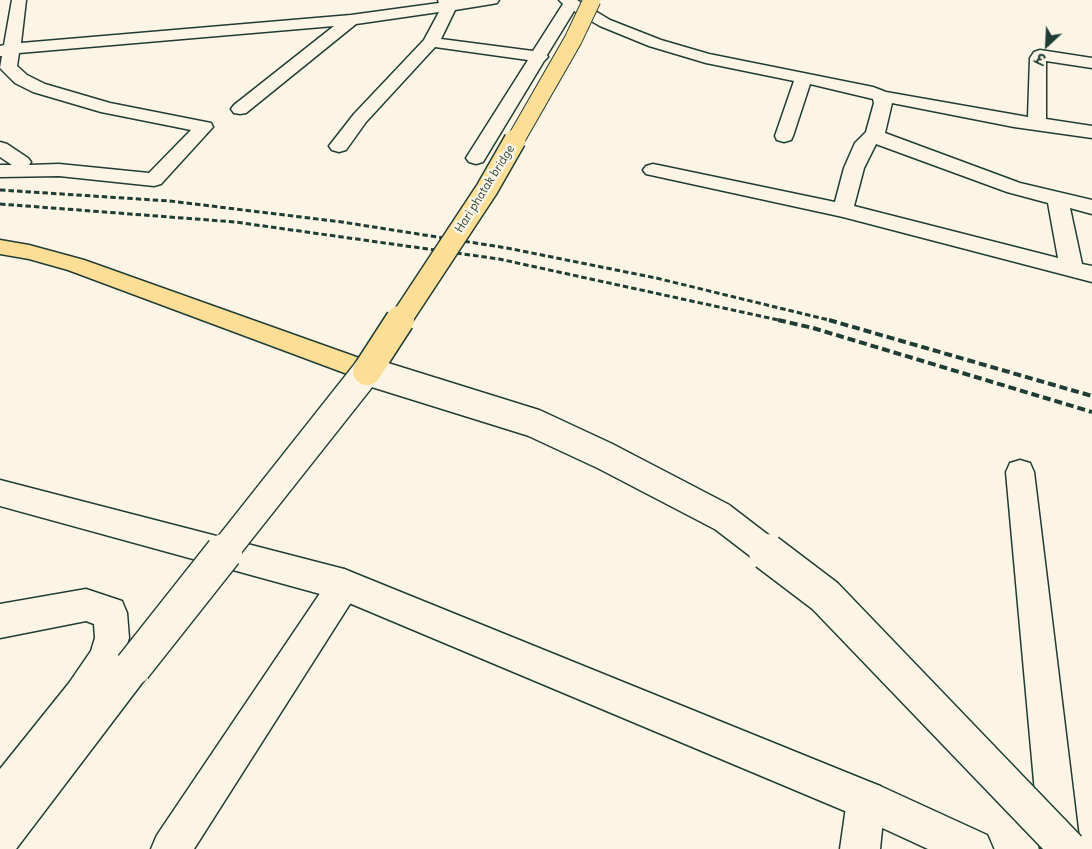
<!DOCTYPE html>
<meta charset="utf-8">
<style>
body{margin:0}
#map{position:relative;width:1092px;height:849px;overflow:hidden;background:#fcf5e5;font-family:Delius,"Playpen Sans Deva",sans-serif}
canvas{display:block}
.north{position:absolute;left:1022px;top:20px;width:50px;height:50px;-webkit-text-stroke:4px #fcf5e5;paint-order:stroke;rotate:205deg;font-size:14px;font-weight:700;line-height:20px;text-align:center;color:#1f3d34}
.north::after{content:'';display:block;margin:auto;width:18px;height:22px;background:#1f3d34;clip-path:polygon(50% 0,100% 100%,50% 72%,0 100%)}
</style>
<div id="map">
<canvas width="1092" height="849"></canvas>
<div class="north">उ</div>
</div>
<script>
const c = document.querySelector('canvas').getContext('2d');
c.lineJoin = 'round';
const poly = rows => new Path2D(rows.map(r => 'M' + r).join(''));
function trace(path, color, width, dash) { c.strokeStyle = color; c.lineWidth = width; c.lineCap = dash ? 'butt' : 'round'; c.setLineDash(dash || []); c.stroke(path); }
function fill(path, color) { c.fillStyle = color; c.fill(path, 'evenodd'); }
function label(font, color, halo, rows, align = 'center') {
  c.font = font + ' Delius,sans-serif'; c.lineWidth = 5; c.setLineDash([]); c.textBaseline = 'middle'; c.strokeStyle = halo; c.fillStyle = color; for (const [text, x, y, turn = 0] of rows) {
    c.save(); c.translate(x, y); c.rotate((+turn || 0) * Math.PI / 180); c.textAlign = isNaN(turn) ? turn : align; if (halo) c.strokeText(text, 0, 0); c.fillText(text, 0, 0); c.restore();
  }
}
const minor = poly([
 [12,0,26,0,21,43,351,15,439,3,438,0,499,0,497,3,492,4,455,10,441,39,533,51,563,4,559,0,577,0,610,20,661,40,709,54,873,87,886,92,1028,117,1030,58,1034,52,1040,50,1092,58,1092,68,1046,61,1046,119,1092,126,1092,138,1014,127,892,103,885,133,1020,183,1092,200,1092,214,1070,208,1082,264,1092,266,1092,282,843,217,646,174,643,170,646,166,653,164,835,202,844,168,855,143,866,132,874,103,873,99,810,84,793,136,791,140,784,142,777,140,775,136,794,81,706,63,649,46,600,26,574,11,547,55,548,57,544,61,483,162,476,164,469,162,466,158,528,60,435,47,366,122,346,150,339,152,332,150,329,146,354,114,424,40,439,12,356,24,246,113,240,114,234,113,231,109,234,105,334,26,19,53,17,66,27,75,45,84,110,103,211,123,213,127,161,184,154,186,59,176,0,177,0,165,12,165,0,157,0,142,7,144,28,158,31,162,29,165,59,164,149,173,191,130,101,112,33,92,15,83,0,68,2,56,0,56,0,46,4,45,12,0],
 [876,144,1007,192,1048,203,1058,258,854,206,864,168,876,144],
 [1020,460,1030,463,1034,472,1080,849,1040,848,1006,472,1010,463,1020,460],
 [344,569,355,574,360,585,355,596,194,849,151,849,157,835,333,574,344,569],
 [86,589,122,601,127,613,129,638,122,660,117,672,95,709,14,813,0,818,0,769,69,683,91,651,95,638,94,624,86,621,0,638,0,604,86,589],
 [866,781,880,786,885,800,880,849,840,849,847,800,852,786,866,781]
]);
const tertiary = poly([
 [0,480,344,569,880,786,987,835,993,849,928,849,852,814,342,600,0,506,0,480],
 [133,650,145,655,150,667,145,679,16,849,0,849,0,806,121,655,133,650]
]);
const primary = poly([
 [0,240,29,245,84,260,376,364,380,371,376,378,367,381,358,378,68,270,29,259,0,254,0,240]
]);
trace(minor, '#1f3d34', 3);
trace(tertiary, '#1f3d34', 3);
trace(primary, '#1f3d34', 3);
fill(minor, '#fcf5e5');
fill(tertiary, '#fcf5e5');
fill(primary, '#fcde96');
trace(poly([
 [0,190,170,201,342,222,507,248,656,278,833,321],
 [0,204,235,222,499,259,783,321]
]), '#1f3d34', 3, [5.5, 3]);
trace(poly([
 [778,320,813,328,1092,412],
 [829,320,1092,396]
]), '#1f3d34', 4, [8, 4]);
const minorBridgeFar1 = poly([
 [367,371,534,423,605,456,722,517,769,553]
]);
const minorBridge = poly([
 [767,552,825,596,1068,849]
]);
const tertiaryBridgeFar1 = poly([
 [223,553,367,371]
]);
const tertiaryBridge = poly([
 [133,667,224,552]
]);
const primaryBridgeFar2 = poly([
 [515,141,573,40,592,0]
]);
const primaryBridgeFar1 = poly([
 [400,321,487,189,515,140]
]);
const primaryBridge = poly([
 [367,371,400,320]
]);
trace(minorBridgeFar1, '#1f3d34', 31, []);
trace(minorBridge, '#1f3d34', 39, []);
trace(tertiaryBridgeFar1, '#1f3d34', 31, []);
trace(tertiaryBridge, '#1f3d34', 39, []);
trace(primaryBridgeFar2, '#1f3d34', 19, []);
trace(primaryBridgeFar1, '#1f3d34', 24, []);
trace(primaryBridge, '#1f3d34', 31, []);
trace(minorBridgeFar1, '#fcf5e5', 28);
trace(minorBridge, '#fcf5e5', 36);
trace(tertiaryBridgeFar1, '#fcf5e5', 28);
trace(tertiaryBridge, '#fcf5e5', 36);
trace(primaryBridgeFar2, '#fcde96', 17);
trace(primaryBridgeFar1, '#fcde96', 21);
trace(primaryBridge, '#fcde96', 28);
label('12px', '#1f3d34', '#fcf5e5', [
 ["Hari phatak bridge",485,189,-58]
]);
</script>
